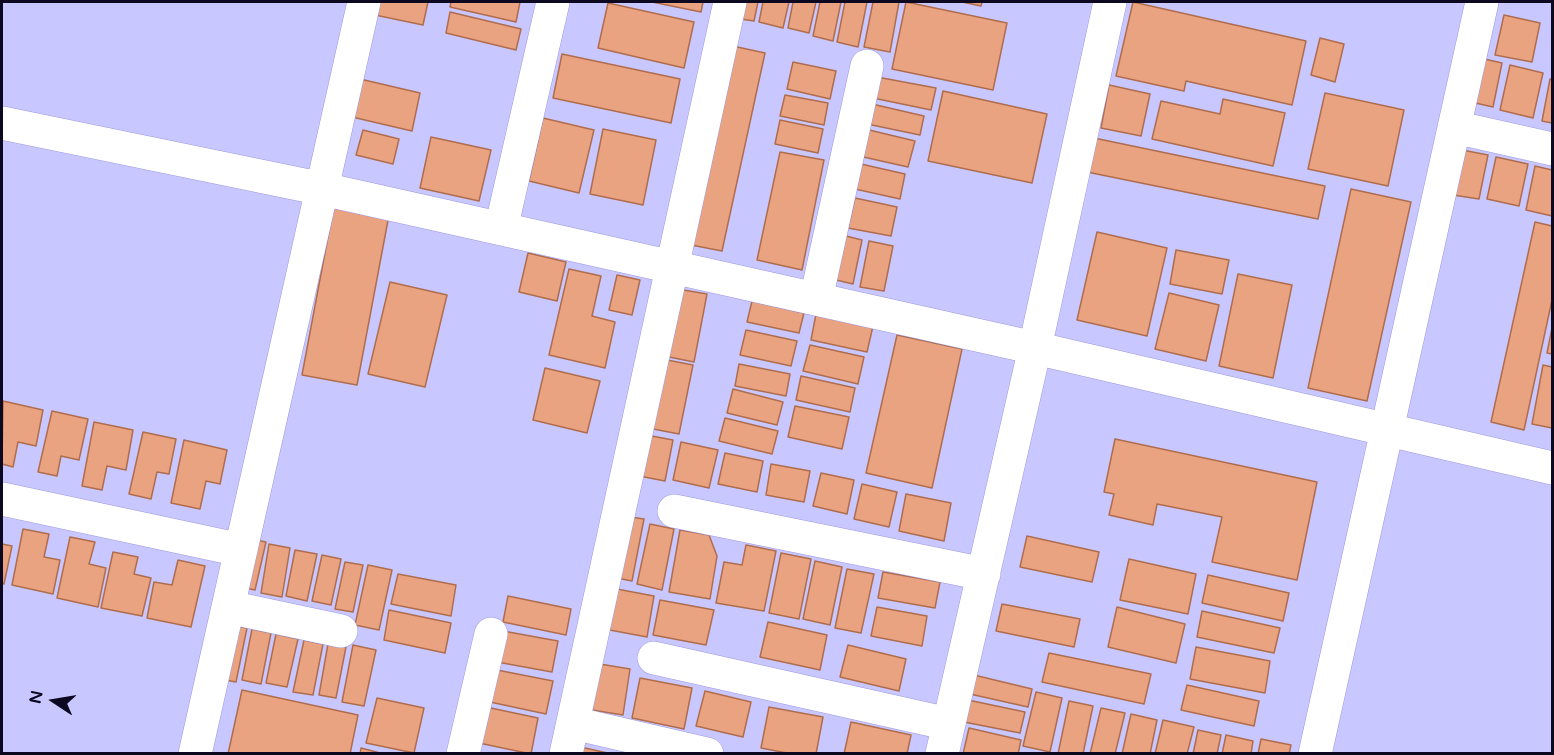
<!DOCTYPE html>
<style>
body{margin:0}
#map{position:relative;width:1554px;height:755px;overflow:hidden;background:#c9c7ff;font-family:"Varela Round",sans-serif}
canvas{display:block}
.frame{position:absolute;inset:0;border:3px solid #0c0820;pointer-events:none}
.north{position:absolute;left:24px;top:671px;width:60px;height:60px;-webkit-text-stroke:4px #c9c7ff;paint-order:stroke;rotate:282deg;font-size:16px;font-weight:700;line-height:24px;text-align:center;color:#0c0820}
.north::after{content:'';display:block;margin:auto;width:21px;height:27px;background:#0c0820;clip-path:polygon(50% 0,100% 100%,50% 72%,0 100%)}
</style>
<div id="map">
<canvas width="1554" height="755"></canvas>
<div class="frame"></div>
<div class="north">N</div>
</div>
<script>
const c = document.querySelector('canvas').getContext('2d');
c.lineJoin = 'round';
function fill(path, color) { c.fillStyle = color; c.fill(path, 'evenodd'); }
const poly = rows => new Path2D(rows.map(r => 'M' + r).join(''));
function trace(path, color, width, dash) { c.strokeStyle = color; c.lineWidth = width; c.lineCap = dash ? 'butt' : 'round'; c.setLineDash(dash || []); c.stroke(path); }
const building = poly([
 [378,2,428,2,423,25,375,15,378,2],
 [451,2,520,2,516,22,450,7,451,2],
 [652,2,703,2,701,12,652,2],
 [738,2,758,2,754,21,734,18,738,2],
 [763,2,789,2,783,28,759,22,763,2],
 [793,2,816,2,809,33,788,28,793,2],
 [820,2,841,2,833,41,813,36,820,2],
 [845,2,867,2,858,47,837,42,845,2],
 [873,2,899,2,890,52,864,47,873,2],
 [906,2,1007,23,993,90,892,69,906,2],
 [962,2,982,2,981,6,962,2],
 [1133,2,1306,41,1292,105,1186,81,1184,91,1116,76,1133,2],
 [608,3,694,22,684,68,598,48,608,3],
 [450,12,521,29,516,50,446,33,450,12],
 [1504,15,1540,23,1532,62,1495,55,1504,15],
 [1320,38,1344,44,1335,82,1311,75,1320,38],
 [728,45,765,53,722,251,686,244,728,45],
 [562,54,680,79,671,123,553,98,562,54],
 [1480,58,1502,63,1493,107,1471,102,1480,58],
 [793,62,836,71,830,99,787,89,793,62],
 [1510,65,1543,73,1533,118,1500,110,1510,65],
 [877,77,936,88,931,110,873,98,877,77],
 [360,79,420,93,412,131,352,117,360,79],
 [1550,79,1552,79,1552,123,1542,121,1550,79],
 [1109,85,1150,94,1141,136,1101,128,1109,85],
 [943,91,1047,114,1032,183,928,161,943,91],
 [1325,93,1404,110,1388,186,1308,169,1325,93],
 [785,95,828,103,824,125,780,116,785,95],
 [1223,99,1285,113,1273,166,1152,139,1161,101,1220,114,1223,99],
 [872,104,924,116,920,135,867,124,872,104],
 [543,118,594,130,579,193,529,181,543,118],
 [780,120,823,129,818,153,775,144,780,120],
 [603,129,656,140,643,205,590,194,603,129],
 [865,129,915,141,908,167,859,156,865,129],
 [363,130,399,139,393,164,356,155,363,130],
 [431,137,491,150,479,201,420,188,431,137],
 [1094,138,1325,186,1318,219,1087,172,1094,138],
 [1462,150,1488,155,1479,199,1453,195,1462,150],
 [780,152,824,160,802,270,757,260,780,152],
 [1496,157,1528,164,1519,206,1487,199,1496,157],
 [861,164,905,174,900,199,855,189,861,164],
 [1535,166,1552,170,1552,216,1526,210,1535,166],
 [1351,189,1411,202,1367,401,1308,388,1351,189],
 [855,198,897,207,891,236,848,228,855,198],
 [334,205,389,215,357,385,302,375,334,205],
 [1535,222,1552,226,1552,300,1524,430,1491,422,1535,222],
 [1097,232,1167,248,1147,336,1077,320,1097,232],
 [842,235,862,240,853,284,832,279,842,235],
 [869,241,893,246,884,291,860,287,869,241],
 [1176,250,1229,260,1222,294,1170,284,1176,250],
 [528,253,566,262,557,301,519,292,528,253],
 [569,269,601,276,592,316,615,322,605,368,549,355,569,269],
 [1238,274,1292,285,1273,378,1219,366,1238,274],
 [617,275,640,280,632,315,609,310,617,275],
 [390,282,447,295,425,387,368,374,390,282],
 [672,288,707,294,694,362,659,355,672,288],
 [1169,293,1219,305,1206,361,1155,349,1169,293],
 [752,301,804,313,799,333,747,322,752,301],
 [816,314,873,326,867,352,811,340,816,314],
 [1552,328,1552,354,1547,353,1552,328],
 [746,330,797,341,791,366,740,355,746,330],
 [897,335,962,349,932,488,866,473,897,335],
 [810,345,864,357,858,384,803,371,810,345],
 [657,358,693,365,679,434,643,427,657,358],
 [739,364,790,374,786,396,735,386,739,364],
 [1543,365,1552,367,1552,428,1532,424,1543,365],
 [545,368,600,381,587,433,533,420,545,368],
 [801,376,855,388,850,412,796,400,801,376],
 [733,389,783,402,777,425,727,413,733,389],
 [3,401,43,410,36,446,18,442,13,467,2,464,3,401],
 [795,406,849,417,842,449,788,437,795,406],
 [52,411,88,419,79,460,61,456,57,476,38,472,52,411],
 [725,418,778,431,772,454,719,441,725,418],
 [94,422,133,430,126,470,107,466,102,490,82,486,94,422],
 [143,432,176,439,169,474,157,472,151,499,129,494,143,432],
 [641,434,673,440,665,481,634,475,641,434],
 [1115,439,1317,482,1297,580,1212,562,1222,517,1157,504,1153,525,1109,515,1114,494,1104,492,1115,439],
 [184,440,227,450,220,484,206,481,200,509,171,503,184,440],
 [681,442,718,450,709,488,673,480,681,442],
 [725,453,763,461,757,492,718,484,725,453],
 [771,464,810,471,804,502,766,495,771,464],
 [821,473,854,480,847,514,813,506,821,473],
 [862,484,897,492,889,527,854,519,862,484],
 [906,494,951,503,944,541,899,531,906,494],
 [624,516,644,519,632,581,612,577,624,516],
 [650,524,674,529,662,590,637,584,650,524],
 [23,529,49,534,44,557,60,560,53,594,12,585,23,529],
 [680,530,709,535,717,556,710,599,669,592,680,530],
 [1027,536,1099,552,1092,582,1020,567,1027,536],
 [70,537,95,542,89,564,106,568,98,607,57,598,70,537],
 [250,539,266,542,255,590,241,587,250,539],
 [2,544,12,546,4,584,2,583,2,544],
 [269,544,290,548,282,597,261,593,269,544],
 [746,545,776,551,764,611,716,603,724,562,742,565,746,545],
 [295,550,317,554,307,601,286,596,295,550],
 [113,552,138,557,134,574,151,578,142,616,101,608,113,552],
 [781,553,811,559,799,619,769,613,781,553],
 [322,555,341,559,331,605,312,601,322,555],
 [1129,559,1196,574,1188,614,1120,600,1129,559],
 [178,560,205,566,191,627,147,618,154,582,172,585,178,560],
 [815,561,842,567,830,625,803,619,815,561],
 [345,562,363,565,353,612,335,609,345,562],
 [368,565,392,570,379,630,355,625,368,565],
 [847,569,874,574,861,633,835,628,847,569],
 [883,572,940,582,935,608,878,598,883,572],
 [398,574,456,585,451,616,391,604,398,574],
 [1208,575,1289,593,1283,621,1202,603,1208,575],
 [606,587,654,596,647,637,599,628,606,587],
 [508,596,571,609,566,635,503,622,508,596],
 [660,600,714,610,706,645,653,635,660,600],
 [1002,604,1080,619,1074,647,996,631,1002,604],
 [877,607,927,616,922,646,871,636,877,607],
 [1117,607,1185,624,1176,663,1108,647,1117,607],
 [389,610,451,623,445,653,384,640,389,610],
 [1202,611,1280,628,1274,653,1197,637,1202,611],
 [768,622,827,635,820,670,760,657,768,622],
 [230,625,247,628,236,682,220,679,230,625],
 [252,629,271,633,261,684,242,680,252,629],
 [503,631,558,641,552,672,497,662,503,631],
 [276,634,298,639,287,687,266,683,276,634],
 [304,640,323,644,313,695,293,692,304,640],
 [328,644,346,647,336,698,319,695,328,644],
 [353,645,376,650,364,706,342,702,353,645],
 [848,645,906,659,899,691,840,677,848,645],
 [1196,647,1270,661,1265,693,1190,679,1196,647],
 [1049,653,1151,674,1144,704,1042,682,1049,653],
 [594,663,630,669,623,715,586,709,594,663],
 [497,670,553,681,546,714,490,702,497,670],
 [974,675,1032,689,1028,707,970,694,974,675],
 [640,678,692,688,684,729,632,718,640,678],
 [1187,685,1259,701,1254,726,1181,710,1187,685],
 [242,690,358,715,350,754,228,754,242,690],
 [705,691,751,702,743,737,696,726,705,691],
 [1036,692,1062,698,1050,752,1023,746,1036,692],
 [377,698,424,708,414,753,366,743,377,698],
 [968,700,1025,712,1020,733,964,722,968,700],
 [1069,701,1093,706,1083,754,1058,754,1069,701],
 [486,707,538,718,531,754,479,743,486,707],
 [769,707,823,717,816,754,792,754,761,748,769,707],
 [1101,708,1125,713,1115,754,1090,754,1101,708],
 [1131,714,1157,720,1150,754,1122,754,1131,714],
 [1163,720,1194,727,1187,754,1155,754,1163,720],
 [851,722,911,735,907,754,844,754,851,722],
 [969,728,1021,740,1018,754,963,754,969,728],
 [1198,730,1221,735,1217,754,1193,754,1198,730],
 [1226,735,1253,741,1251,754,1222,754,1226,735],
 [1261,739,1291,745,1289,754,1258,754,1261,739],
 [576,746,612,754,575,754,576,746],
 [361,748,384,754,360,754,361,748]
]);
fill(building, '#eaa381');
trace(building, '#b06d4d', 1.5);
const minor = poly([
 [2,123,323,189,1035,348,1552,468],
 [1454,127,1552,149],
 [501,229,553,2],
 [816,299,867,66],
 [2,499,241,550],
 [674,511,984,574],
 [228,607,341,631],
 [654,658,949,724],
 [573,723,707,754],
 [195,754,364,2],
 [463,754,491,634],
 [566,754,730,2],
 [942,754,1035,348,1110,2],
 [1315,754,1482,2]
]);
trace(minor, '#9d99dc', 34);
trace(minor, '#fff', 33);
</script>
